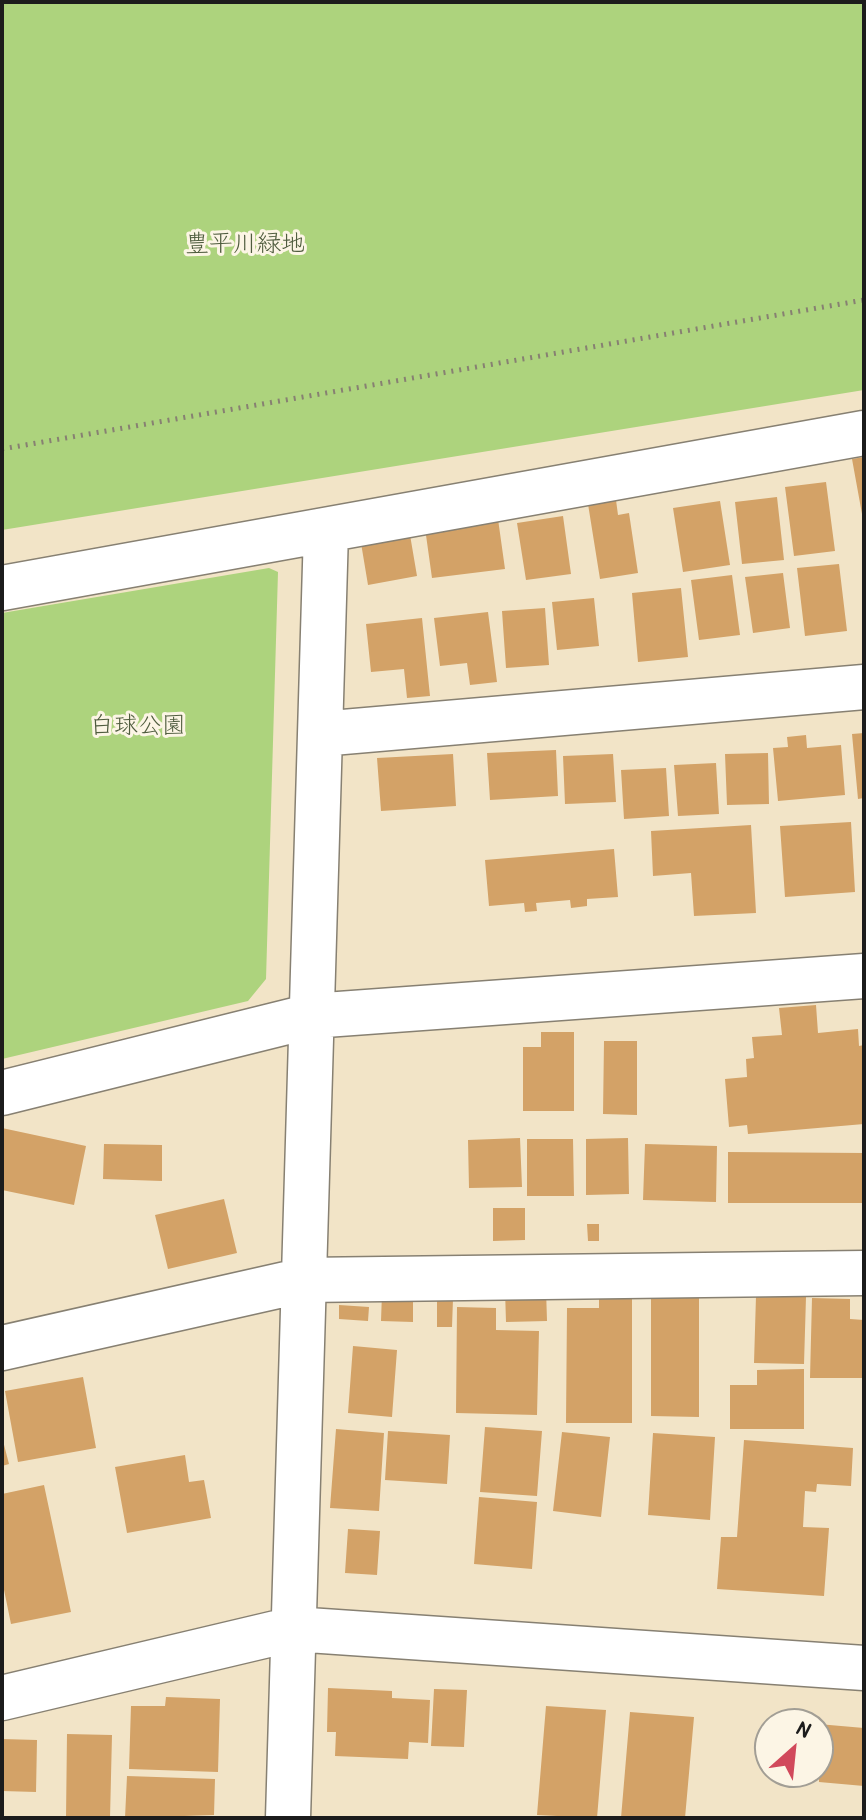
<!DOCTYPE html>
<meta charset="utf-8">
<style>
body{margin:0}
#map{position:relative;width:866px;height:1820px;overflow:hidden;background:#f2e4c7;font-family:"Patrick Hand",sans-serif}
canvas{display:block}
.frame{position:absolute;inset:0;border:4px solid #1c1c1c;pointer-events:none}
.north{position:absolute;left:754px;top:1708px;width:80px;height:80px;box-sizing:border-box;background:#fcf5e5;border:2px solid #a29e95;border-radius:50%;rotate:27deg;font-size:22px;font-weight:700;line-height:32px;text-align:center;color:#1c1c1c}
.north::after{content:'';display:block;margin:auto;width:28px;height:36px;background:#d1495b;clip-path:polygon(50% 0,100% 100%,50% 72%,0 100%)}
</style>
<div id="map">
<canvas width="866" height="1820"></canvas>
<div class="frame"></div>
<div class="north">N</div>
</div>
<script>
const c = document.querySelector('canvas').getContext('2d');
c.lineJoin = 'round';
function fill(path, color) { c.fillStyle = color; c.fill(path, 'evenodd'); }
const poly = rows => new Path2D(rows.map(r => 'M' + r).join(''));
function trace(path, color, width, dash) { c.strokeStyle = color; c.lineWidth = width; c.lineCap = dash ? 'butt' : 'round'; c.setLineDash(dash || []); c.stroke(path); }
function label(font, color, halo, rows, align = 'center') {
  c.font = font + ' "Patrick Hand","Klee One",sans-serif'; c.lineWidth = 6; c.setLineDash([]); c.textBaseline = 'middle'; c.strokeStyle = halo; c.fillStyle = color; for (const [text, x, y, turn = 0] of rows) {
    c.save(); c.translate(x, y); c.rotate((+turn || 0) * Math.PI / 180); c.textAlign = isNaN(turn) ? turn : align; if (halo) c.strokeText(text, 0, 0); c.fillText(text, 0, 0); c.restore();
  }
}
fill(poly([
 [2,2,864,2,864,390,2,530],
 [269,568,278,572,266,979,248,1001,2,1059,2,613]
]), '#add37d');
fill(poly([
 [864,457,864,514,862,514,852,459],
 [826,482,835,551,794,556,785,487],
 [777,497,784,560,742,564,735,502],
 [616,500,618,515,629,513,638,573,600,579,588,504],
 [720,501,730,565,683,572,673,508],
 [563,516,571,574,526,580,517,523],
 [498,519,505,569,432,578,425,528],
 [409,529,417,576,368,585,360,537],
 [839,564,847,631,805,636,797,568],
 [783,573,790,628,753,633,745,577],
 [732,575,740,635,699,640,691,580],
 [681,588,688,657,638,662,632,593],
 [594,598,599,646,557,650,552,602],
 [545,608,549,665,506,668,502,611],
 [488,612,497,682,470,685,467,663,440,666,434,618],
 [422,618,430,696,407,698,404,669,371,672,366,624],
 [864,733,864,798,858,799,852,734],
 [806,735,807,748,841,745,845,795,778,801,773,748,788,747,787,737],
 [556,750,558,796,490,800,487,753],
 [768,753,769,804,727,805,725,754],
 [453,754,456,806,381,811,377,758],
 [613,754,616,802,565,804,563,756],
 [716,763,719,814,678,816,674,765],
 [666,768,669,816,624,819,621,770],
 [851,822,855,892,785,897,780,826],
 [751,825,756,913,694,916,691,873,653,876,651,831],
 [614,849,618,897,587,899,587,906,571,908,570,900,536,903,537,911,525,912,524,903,489,906,485,860],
 [816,1005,818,1033,858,1029,859,1046,864,1045,864,1124,748,1134,747,1125,729,1127,725,1079,747,1077,746,1059,754,1058,752,1037,782,1035,779,1008],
 [541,1032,574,1032,574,1111,523,1111,523,1047,541,1047],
 [604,1041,637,1041,637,1115,603,1114],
 [2,1128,86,1146,74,1205,2,1190],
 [520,1138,522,1187,469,1188,468,1140],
 [628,1138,629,1194,586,1195,586,1139],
 [527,1139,573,1139,574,1196,527,1196],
 [104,1144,162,1145,162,1181,103,1179],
 [645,1144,717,1146,716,1202,643,1200],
 [728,1152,864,1153,864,1203,728,1203],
 [224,1199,237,1253,168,1269,155,1215],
 [493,1208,525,1208,525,1240,493,1241],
 [587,1224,599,1224,599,1241,588,1241],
 [546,1289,547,1321,506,1322,505,1290],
 [599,1290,632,1291,632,1423,566,1423,567,1308,599,1308],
 [413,1292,413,1322,381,1321,382,1293],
 [651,1295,699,1295,699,1417,651,1416],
 [756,1296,806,1297,804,1364,754,1363],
 [812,1298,850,1299,850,1319,864,1320,864,1378,810,1378],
 [437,1299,453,1299,452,1327,437,1327],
 [339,1305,369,1307,368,1321,339,1319],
 [457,1307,496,1308,496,1330,539,1331,537,1415,456,1413],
 [353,1346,397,1350,392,1417,348,1413],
 [804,1369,804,1429,730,1429,730,1385,757,1385,757,1370],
 [83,1377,96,1448,18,1462,5,1391],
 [485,1427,542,1431,537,1496,480,1492],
 [336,1429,384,1433,379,1511,330,1508],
 [388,1431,450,1435,447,1484,385,1480],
 [562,1432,610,1437,601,1517,553,1511],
 [653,1433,715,1437,710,1520,648,1515],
 [2,1437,9,1464,2,1466],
 [744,1440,853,1448,851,1486,817,1484,816,1492,805,1491,803,1527,829,1528,824,1596,717,1589,721,1537,737,1537],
 [185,1455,189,1482,204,1480,211,1518,127,1533,115,1467],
 [44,1485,71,1612,11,1624,2,1580,2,1494],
 [479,1497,537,1502,532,1569,474,1564],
 [348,1529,380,1531,377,1575,345,1573],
 [328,1688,392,1691,392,1698,430,1700,428,1743,409,1742,408,1759,335,1756,336,1732,327,1732],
 [434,1689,467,1690,464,1747,431,1746],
 [166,1697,220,1699,218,1772,129,1769,131,1706,165,1706],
 [546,1706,606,1710,597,1818,537,1815],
 [630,1712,694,1717,685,1818,621,1818],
 [818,1724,864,1728,864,1786,819,1782],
 [67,1734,112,1735,110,1818,66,1818],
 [2,1739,37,1740,36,1792,2,1791],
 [127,1776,215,1779,214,1815,125,1818]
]), '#d3a267');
const minor = poly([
 [2,588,864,433],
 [320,734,864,687],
 [2,1093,311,1016,864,976],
 [2,1348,304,1280,864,1273],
 [2,1698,293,1629,864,1668],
 [288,1818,326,531]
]);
trace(minor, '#878072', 47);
trace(poly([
 [2,449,864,300]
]), '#878072', 5, [2, 6]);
trace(minor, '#fff', 44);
label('24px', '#4f5c3e', '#fcf5e5', [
 ["豊平川緑地",245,245],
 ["白球公園",138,727]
]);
</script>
